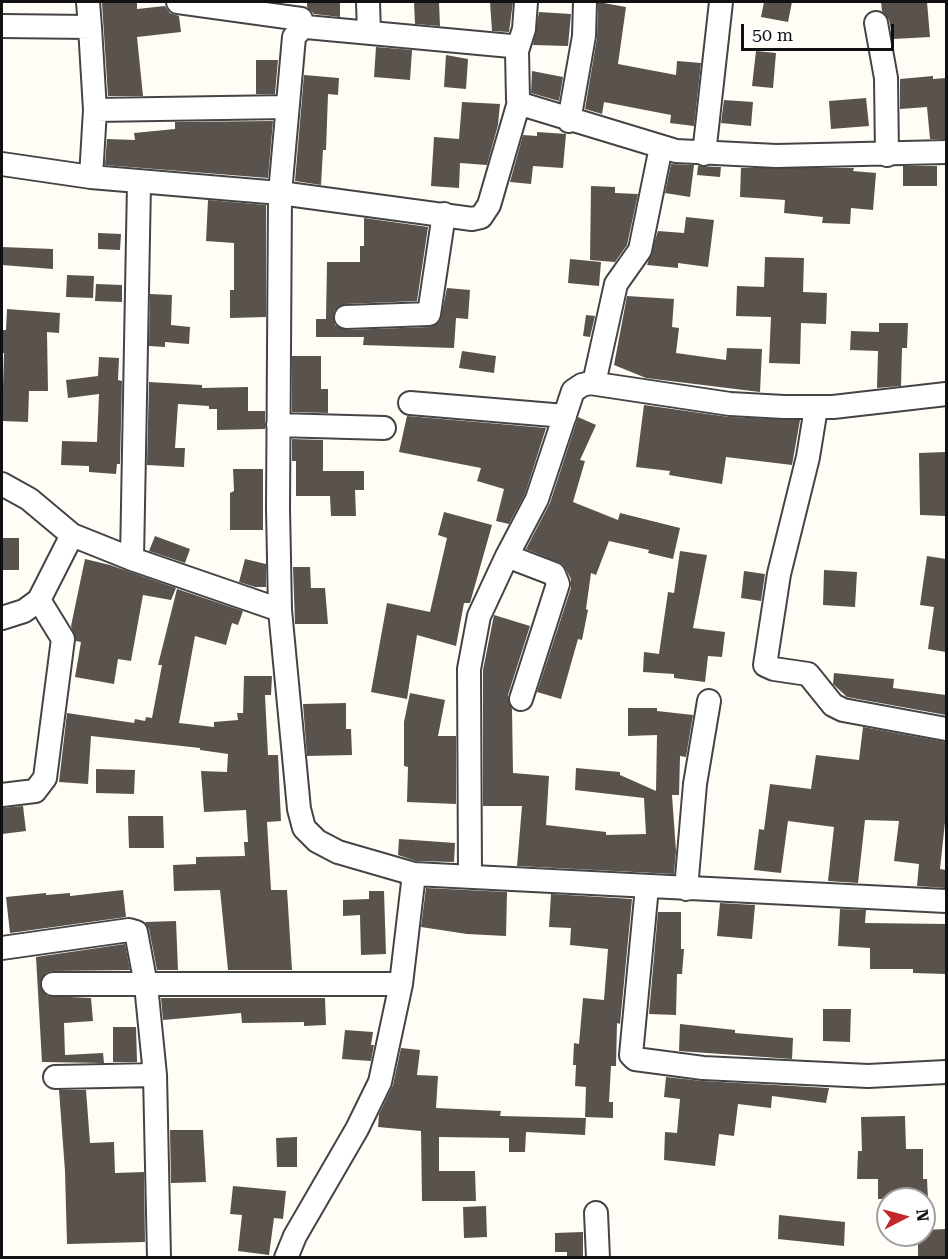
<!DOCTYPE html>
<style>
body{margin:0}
#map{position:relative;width:948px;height:1259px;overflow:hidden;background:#fffdf5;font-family:"Roboto Serif",serif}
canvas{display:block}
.frame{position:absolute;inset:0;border:3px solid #111;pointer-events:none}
.north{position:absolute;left:876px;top:1187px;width:60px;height:60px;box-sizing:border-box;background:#fff;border:2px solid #a0a0a0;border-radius:50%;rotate:84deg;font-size:16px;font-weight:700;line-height:24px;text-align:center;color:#111}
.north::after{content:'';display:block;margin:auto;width:21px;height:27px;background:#c4262e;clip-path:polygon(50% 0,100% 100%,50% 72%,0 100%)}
.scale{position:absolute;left:741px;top:24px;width:153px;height:27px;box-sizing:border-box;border:3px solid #111;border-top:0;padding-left:8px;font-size:18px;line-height:21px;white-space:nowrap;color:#111;-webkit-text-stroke:4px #fff;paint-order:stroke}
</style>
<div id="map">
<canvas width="948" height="1259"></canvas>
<div class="frame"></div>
<div class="north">N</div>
<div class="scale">50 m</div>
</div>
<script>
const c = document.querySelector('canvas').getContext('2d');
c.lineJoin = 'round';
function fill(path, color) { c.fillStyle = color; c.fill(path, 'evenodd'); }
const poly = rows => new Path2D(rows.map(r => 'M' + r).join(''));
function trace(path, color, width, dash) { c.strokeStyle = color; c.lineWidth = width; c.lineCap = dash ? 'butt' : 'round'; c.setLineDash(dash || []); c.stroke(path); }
fill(poly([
 [137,2,137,9,165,6,170,13,179,16,181,32,137,37,143,96,108,96,102,3],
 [307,2,340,2,340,17,314,14,307,7],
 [414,2,439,2,440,26,415,24],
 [490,2,513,2,509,32,492,31],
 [598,2,626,7,618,64,676,75,677,61,701,63,694,126,670,123,671,115,604,102,602,114,585,109,597,38],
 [764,2,792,2,788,22,761,17],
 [881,2,927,2,930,37,893,39,889,20,882,11],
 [539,12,571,14,568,46,533,45],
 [376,47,412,50,410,80,374,77],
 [756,51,776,53,773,88,752,86],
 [446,55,468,59,466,89,444,87],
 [256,60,278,60,275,94,256,94],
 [532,71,563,77,559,101,531,93],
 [304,75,339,78,338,95,328,94,326,150,323,150,321,185,295,181],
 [933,76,933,79,946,78,946,139,930,139,927,107,900,109,900,79],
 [866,98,869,126,831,129,829,101],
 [724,100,753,102,751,126,721,123],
 [462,102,500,104,498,125,487,165,460,163,459,188,431,186,434,137,459,139],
 [273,121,268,178,105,165,107,139,135,140,134,133,175,129,175,122],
 [537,132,566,134,563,168,533,166,531,184,510,182,523,135,537,136],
 [671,164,694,165,690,197,665,193],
 [698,166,721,167,720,177,697,175],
 [903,166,937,166,937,186,903,186],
 [741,168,854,168,853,171,876,173,873,210,851,208,850,224,822,223,823,217,784,213,785,200,740,197],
 [591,186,615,187,615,193,638,194,627,245,615,262,590,260],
 [208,200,266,205,266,317,230,318,230,290,234,290,234,243,206,241],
 [686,217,714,220,708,267,678,263,678,268,647,265,658,231,684,233],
 [364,218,428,227,417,301,345,304,334,311,335,325,346,330,430,327,440,321,447,288,470,290,468,319,456,318,454,348,363,345,364,337,316,337,316,319,326,319,327,262,360,262,360,246,364,246],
 [98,233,121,234,120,250,98,249],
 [2,247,53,249,53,269,2,265],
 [765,257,804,258,803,292,827,293,826,324,801,323,800,364,769,363,771,317,736,316,737,286,764,287],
 [570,259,601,262,599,286,568,283],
 [67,275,94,276,93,298,66,297],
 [96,284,122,285,122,302,95,301],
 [150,294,172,295,171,325,190,327,189,344,165,342,165,347,149,346],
 [627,296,674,299,672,327,679,328,676,353,726,360,727,348,762,349,760,392,646,378,614,365],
 [7,309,60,313,59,333,47,332,48,391,29,391,28,422,2,421,4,353,2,353,2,330,6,330],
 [586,315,595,316,590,337,583,336],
 [879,323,908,323,907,348,902,348,901,386,877,388,878,351,850,350,851,331,879,332],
 [462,351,496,356,494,373,459,368],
 [292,356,321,356,321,389,328,389,328,413,292,412],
 [99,357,119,358,118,380,122,381,120,464,117,464,116,474,89,472,89,466,61,465,62,441,97,442,99,394,68,398,66,380,98,376],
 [149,382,202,385,202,388,248,387,248,411,265,411,265,429,217,430,217,409,209,409,209,406,178,404,175,448,185,448,184,467,147,465],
 [644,405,729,417,800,420,792,465,726,457,722,484,669,475,670,471,636,467],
 [407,416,546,428,525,494,509,524,496,521,504,489,477,481,481,468,399,452],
 [578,417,596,425,580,460,585,461,573,502,618,520,620,513,680,528,673,559,648,553,649,550,609,541,596,575,591,573,586,609,588,610,582,640,578,639,561,699,537,692,571,588,571,579,563,564,526,549,550,503],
 [292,439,323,440,323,471,364,471,364,490,355,490,356,516,331,516,330,496,296,496,296,461,292,461],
 [946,452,946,516,920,515,919,453],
 [233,469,263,469,263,530,230,530,230,493,234,491],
 [444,512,492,525,470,603,464,603,456,646,417,635,407,699,371,692,387,603,430,612,447,538,438,535],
 [155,536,190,549,185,563,149,551],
 [2,538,19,538,19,570,2,570],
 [680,551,707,555,693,628,725,632,722,657,708,656,705,682,674,678,674,674,643,672,644,652,659,654,668,592,674,593],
 [927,556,946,559,946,652,928,649,934,607,920,605],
 [85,559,110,565,176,588,171,600,143,595,131,661,118,659,114,684,75,677,81,642,76,641,71,626],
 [245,559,266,564,266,587,255,587,239,582],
 [293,567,310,567,311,588,325,588,328,624,295,624],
 [824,570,857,572,855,607,823,605],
 [744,571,765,574,761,601,741,598],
 [177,589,243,611,238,625,232,623,226,645,195,636,179,723,214,727,214,722,238,720,237,713,243,713,244,676,272,676,271,695,265,695,268,755,278,755,281,821,267,822,271,890,287,890,292,970,228,970,220,890,174,891,173,865,196,864,196,857,245,856,244,842,248,842,246,810,204,812,201,771,227,772,228,754,200,750,200,748,91,736,88,784,59,782,67,713,134,723,135,719,145,721,146,717,152,718,162,665,158,665],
 [494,615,530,626,508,695,512,709,513,773,549,776,546,825,606,832,606,835,646,834,644,798,575,790,576,768,620,772,620,775,656,791,657,735,628,736,628,708,657,708,657,711,693,715,686,757,680,756,679,795,672,795,676,851,674,874,517,866,522,806,483,806,483,670],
 [834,673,894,679,893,688,946,695,946,715,847,697,833,684],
 [410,693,445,700,438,736,456,736,456,804,407,802,408,767,404,766,404,722],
 [346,703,346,729,351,729,352,755,307,756,303,704],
 [863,727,946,742,946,813,940,869,946,870,946,888,917,886,919,864,894,861,899,821,865,820,858,883,828,881,834,827,788,821,781,873,754,870,759,829,764,830,770,784,811,789,816,755,859,760],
 [96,769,135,770,134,794,96,793],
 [23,806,26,831,2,834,2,808],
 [128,816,163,816,164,848,129,848],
 [399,839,455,843,454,862,416,861,398,855],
 [426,888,507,892,506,936,467,934,421,927],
 [123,890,126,917,10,933,6,897,46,893,46,895,70,893,70,896],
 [369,891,384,891,386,954,361,955,360,915,343,916,343,900,369,899],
 [551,894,632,899,620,1024,617,1023,616,1066,611,1066,609,1102,613,1102,613,1118,585,1117,586,1087,575,1086,576,1065,573,1065,574,1043,579,1044,583,998,604,1000,608,949,570,945,571,928,549,927],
 [720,903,755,905,752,939,717,936],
 [840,909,866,910,865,923,946,924,946,974,913,973,913,969,870,969,870,948,838,946],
 [658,912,681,912,681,949,684,949,682,974,677,974,676,1015,649,1014],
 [176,921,178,970,157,970,149,929,145,922],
 [125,944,130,970,52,971,46,973,40,983,47,996,91,998,93,1021,64,1023,65,1055,103,1053,104,1063,42,1062,36,957],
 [161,998,325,998,326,1025,304,1026,304,1022,242,1023,241,1013,163,1020],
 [823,1009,851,1009,850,1042,823,1041],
 [680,1024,735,1030,735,1033,793,1038,792,1059,679,1051],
 [113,1027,136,1027,137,1062,113,1062],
 [345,1030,373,1032,371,1045,374,1045,371,1061,342,1059],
 [401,1048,420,1050,417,1075,438,1076,436,1108,501,1111,500,1116,586,1118,585,1135,526,1132,525,1152,509,1152,509,1138,439,1137,439,1171,475,1171,476,1201,422,1201,421,1131,378,1127,379,1114,393,1085],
 [666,1077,702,1081,829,1088,826,1103,772,1096,771,1108,738,1104,734,1136,719,1134,715,1166,664,1160,665,1132,677,1133,680,1099,664,1097],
 [59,1090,86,1090,90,1143,114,1142,115,1173,144,1172,145,1242,67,1244,65,1171],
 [905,1116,906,1149,923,1149,923,1179,927,1179,928,1199,878,1199,878,1179,857,1179,858,1151,862,1151,861,1117],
 [170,1130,203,1130,206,1182,171,1183],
 [297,1137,297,1167,277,1167,276,1138],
 [233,1186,286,1191,283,1219,274,1218,269,1255,238,1251,242,1215,230,1214],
 [486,1206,487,1237,464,1238,463,1207],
 [779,1215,845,1222,844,1246,778,1239],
 [946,1229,946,1257,918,1257,918,1235,924,1235,924,1230],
 [583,1232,583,1257,567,1257,567,1252,555,1252,555,1233]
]), '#5a524d');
const minor = poly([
 [88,2,90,27],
 [178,2,301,19],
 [368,2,369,33],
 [876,23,886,78,887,155],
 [2,26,90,27,95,110,91,177,2,164],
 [517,51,524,29,526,2],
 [95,110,286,107],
 [569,121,584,36,585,2],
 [946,152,776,156,676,151,521,104,518,100,517,51,511,46,306,27,301,29,294,37,280,193,278,508,280,610,299,809,304,828,317,841,338,852,414,874,946,901],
 [704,154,721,2],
 [91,177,280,193,472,219,481,217,489,205,519,102],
 [346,317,429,314,444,214],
 [594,383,616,284,640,250,661,147],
 [410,403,565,416],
 [816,408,808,457,779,574,765,665,774,669,808,674,833,705,843,710,946,729],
 [278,425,384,428],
 [2,484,29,499,72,535,132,559,280,610],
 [507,556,537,499,573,391,582,385,590,383,730,404,784,407,833,407,946,394],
 [132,559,139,183],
 [2,618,24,611,39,600,72,535],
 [2,795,35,791,45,778,63,639,39,600],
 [470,876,469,669,479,616,507,556,554,574,558,584,521,699],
 [647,887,631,1055,635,1059,703,1068,868,1076,946,1072],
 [686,889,695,784,709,701],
 [2,948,129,930,136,932,146,985,155,1075,159,1258],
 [53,984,401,984],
 [55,1077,155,1075],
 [596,1213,598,1258],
 [286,1258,295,1236,357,1129,380,1082,401,984,414,874]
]);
trace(minor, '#444', 26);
trace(minor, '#fff', 22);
</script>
